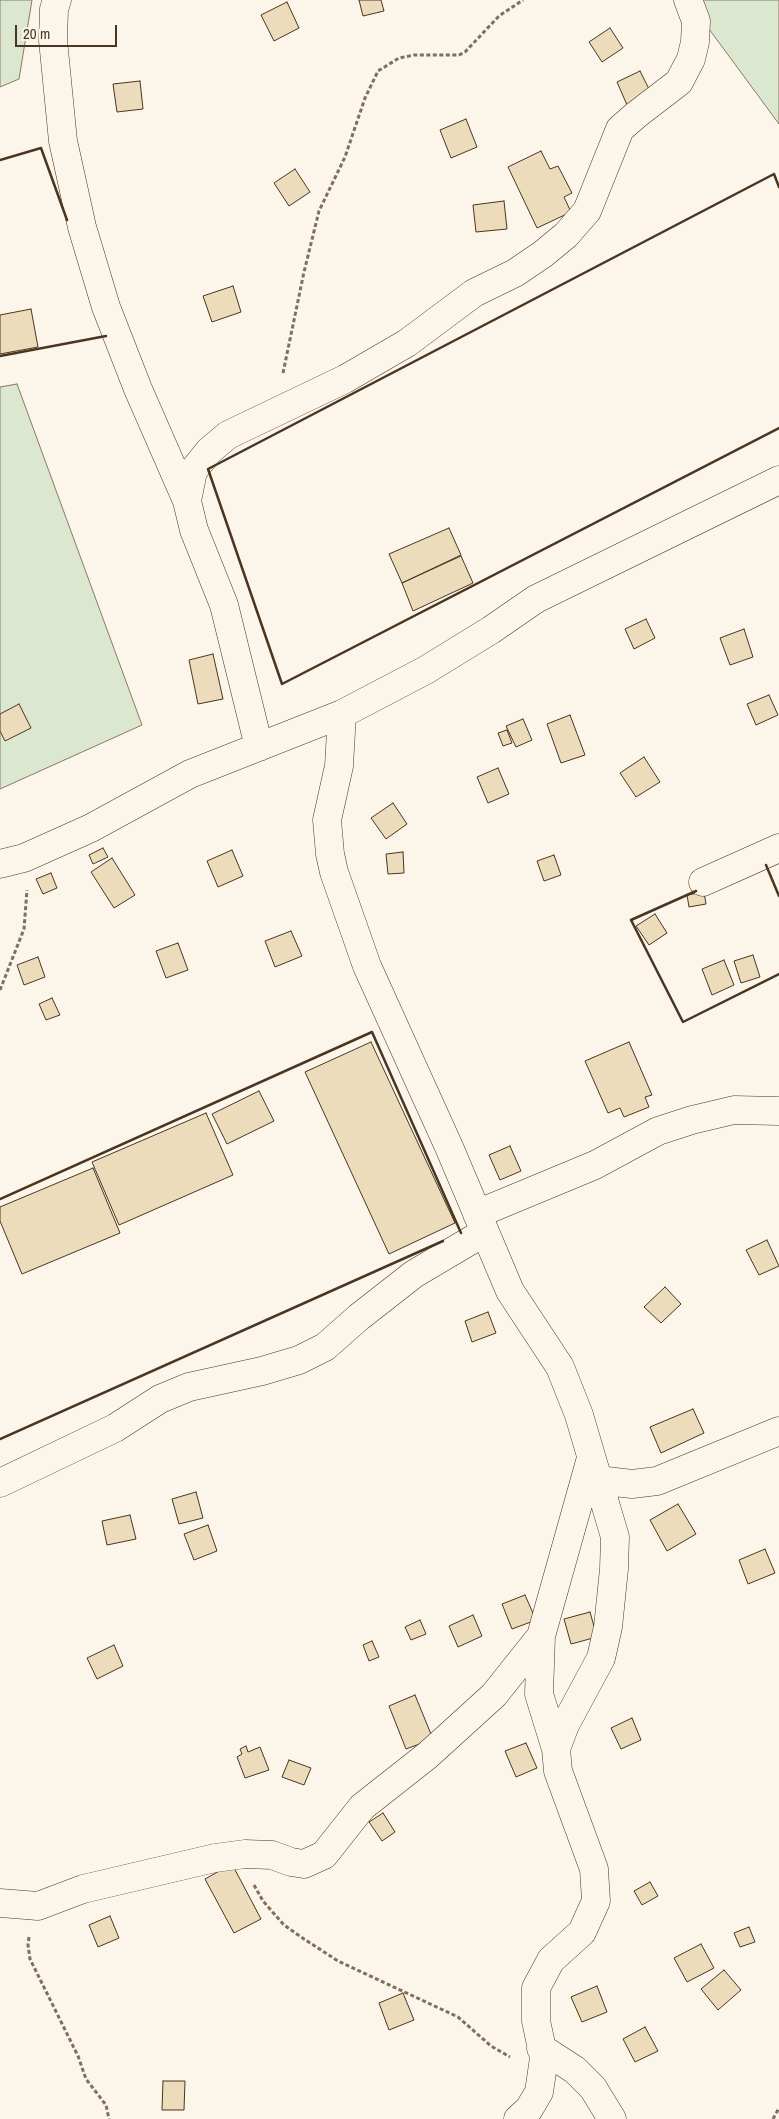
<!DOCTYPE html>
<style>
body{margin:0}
#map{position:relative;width:779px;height:2119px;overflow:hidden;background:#fbf6e9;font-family:"Archivo Narrow",sans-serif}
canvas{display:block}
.scale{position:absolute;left:15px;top:25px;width:102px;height:22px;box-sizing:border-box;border:2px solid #4a3520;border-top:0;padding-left:6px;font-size:15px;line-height:18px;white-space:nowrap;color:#4a3520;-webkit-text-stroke:4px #fbf6e9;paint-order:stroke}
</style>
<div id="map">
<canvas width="779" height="2119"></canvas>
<div class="scale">20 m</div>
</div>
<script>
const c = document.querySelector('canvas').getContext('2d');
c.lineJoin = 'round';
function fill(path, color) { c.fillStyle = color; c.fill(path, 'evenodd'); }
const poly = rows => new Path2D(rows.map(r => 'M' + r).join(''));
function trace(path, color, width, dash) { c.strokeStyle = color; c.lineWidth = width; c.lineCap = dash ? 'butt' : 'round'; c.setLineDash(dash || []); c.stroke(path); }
const green = poly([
 [0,0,32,0,19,79,0,87,0,0],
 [683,0,779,0,779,124,695,10,683,0],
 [17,384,142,725,0,789,0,387,17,384]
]);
fill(green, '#dce7d0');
trace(green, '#887966', 1);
const building = poly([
 [359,0,381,0,384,11,363,16,359,0],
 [287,2,299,28,274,41,261,15,287,2],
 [610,28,623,48,602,62,589,42,610,28],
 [640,71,651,93,627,105,617,82,640,71],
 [140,81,143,109,117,112,113,84,140,81],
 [466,119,477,147,451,158,440,130,466,119],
 [541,151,550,169,558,166,572,193,564,197,571,212,537,228,508,167,541,151],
 [295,169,310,192,289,206,274,183,295,169],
 [504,201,507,229,476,232,473,205,504,201],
 [233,286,241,312,212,322,203,296,233,286],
 [31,309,38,347,0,354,0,315,31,309],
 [449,528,461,555,402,583,389,554,449,528],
 [461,556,473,583,413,611,402,583,461,556],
 [646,619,655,638,634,649,625,629,646,619],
 [744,629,753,657,730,665,720,638,744,629],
 [213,654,223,699,198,704,189,660,213,654],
 [769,695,778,715,756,725,747,704,769,695],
 [19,704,31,728,5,741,0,731,0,714,19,704],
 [570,715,585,755,561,763,547,724,570,715],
 [523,719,532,740,516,747,506,726,523,719],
 [507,730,512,743,503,746,498,733,507,730],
 [644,757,660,782,636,797,620,773,644,757],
 [498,768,509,794,488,803,477,777,498,768],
 [393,803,407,824,386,839,371,818,393,803],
 [103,848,108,857,93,864,89,855,103,848],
 [232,850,243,876,218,887,207,861,232,850],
 [403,852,404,873,388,874,386,854,403,852],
 [554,855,561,875,544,881,537,861,554,855],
 [112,858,135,895,114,908,91,872,112,858],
 [51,873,57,888,43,894,36,879,51,873],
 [704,892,706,904,689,907,687,895,704,892],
 [655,914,667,933,649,945,636,926,655,914],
 [291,931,302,956,275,967,265,941,291,931],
 [178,943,188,970,166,978,156,951,178,943],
 [753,955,760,977,741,983,734,961,753,955],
 [38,957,45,977,24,985,17,965,38,957],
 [724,960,734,985,712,995,702,969,724,960],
 [52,998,60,1015,46,1020,39,1004,52,998],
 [371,1042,455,1223,389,1254,305,1072,371,1042],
 [629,1042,652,1095,645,1097,649,1107,624,1117,620,1108,608,1113,585,1061,629,1042],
 [259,1091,274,1121,227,1144,212,1114,259,1091],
 [206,1113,233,1175,119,1225,92,1162,206,1113],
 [510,1146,521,1171,500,1180,489,1155,510,1146],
 [93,1168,120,1233,22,1274,0,1221,0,1207,93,1168],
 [767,1240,779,1266,759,1275,746,1250,767,1240],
 [665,1287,681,1304,661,1323,644,1307,665,1287],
 [488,1312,496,1333,472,1342,465,1321,488,1312],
 [693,1409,704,1433,661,1453,650,1427,693,1409],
 [196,1492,203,1518,179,1524,172,1499,196,1492],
 [678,1504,696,1534,667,1551,650,1520,678,1504],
 [130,1515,136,1539,107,1545,102,1521,130,1515],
 [208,1525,217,1551,194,1560,184,1534,208,1525],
 [765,1549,775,1573,748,1584,739,1560,765,1549],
 [525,1595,536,1620,512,1629,502,1604,525,1595],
 [590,1612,597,1637,571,1644,564,1619,590,1612],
 [473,1615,482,1636,458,1647,449,1626,473,1615],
 [420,1620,426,1634,411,1640,405,1627,420,1620],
 [372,1641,379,1657,369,1661,363,1645,372,1641],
 [114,1645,123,1666,97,1679,87,1658,114,1645],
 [415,1695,433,1739,406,1749,389,1706,415,1695],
 [632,1718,641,1740,621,1749,611,1728,632,1718],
 [526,1743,537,1768,516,1777,505,1751,526,1743],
 [246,1746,248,1752,260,1747,269,1770,245,1778,237,1757,242,1754,240,1749,246,1746],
 [289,1760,311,1768,304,1785,282,1777,289,1760],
 [383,1813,395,1832,382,1841,369,1822,383,1813],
 [232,1864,261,1919,234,1933,205,1879,232,1864],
 [650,1882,658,1896,642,1905,634,1891,650,1882],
 [110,1916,119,1938,98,1947,89,1925,110,1916],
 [749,1927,755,1942,740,1947,734,1933,749,1927],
 [701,1944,714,1968,687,1982,674,1958,701,1944],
 [724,1970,741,1990,718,2010,701,1989,724,1970],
 [597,1986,607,2012,582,2022,571,1997,597,1986],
 [403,1993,414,2020,389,2030,379,2003,403,1993],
 [645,2027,658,2051,635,2062,623,2039,645,2027],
 [163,2081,185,2081,184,2110,162,2110,163,2081]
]);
fill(building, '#ecdcbc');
trace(building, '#4a3520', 1);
const minor = poly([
 [57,0,54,9,53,40,63,141,82,227,106,307,138,389,187,501],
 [342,714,339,766,327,820,330,854,334,872,367,966,449,1147,510,1291,560,1367,579,1415,615,1537,614,1569,608,1627,601,1658,565,1725,556,1749,558,1771,594,1869,596,1901,582,1932,551,1960,536,1988,536,2021,544,2058,539,2092,529,2109,518,2119],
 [259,747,224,605,194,530,187,501,193,471,209,451,228,435,345,379,407,343,474,293,515,273,543,254,566,235,587,211,620,129,636,115,679,82,691,59,695,42,696,21,688,0],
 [0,864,24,858,91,828,190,774,342,714,426,670,491,630,536,599,779,480],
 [703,882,779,848],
 [477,1214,595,1165,658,1131,692,1120,734,1110,779,1111],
 [598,1480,632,1484,657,1481,779,1431],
 [0,1483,115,1428,160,1399,189,1387,262,1371,299,1360,325,1347,359,1317,414,1274,485,1232],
 [556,1749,539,1694,541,1636,591,1458],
 [0,1903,38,1906,83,1889,215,1858,245,1854,272,1855,291,1862,304,1864,324,1855,362,1807,428,1755,494,1695,541,1636],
 [541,2048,575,2070,593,2088,612,2119]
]);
trace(minor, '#4a3520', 29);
trace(poly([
 [283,373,304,272,319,211,345,157,365,98,378,71,399,58,414,55,459,55,465,52,499,16,523,0],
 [0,990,24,929,27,890],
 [254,1885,263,1901,284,1925,304,1939,338,1961,458,2017,491,2046,510,2057],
 [29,1937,28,1945,30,1959,78,2056,86,2079,106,2105,109,2119],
 [773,2119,779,2108]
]), '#7f6f5c', 3, [4, 2.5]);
trace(minor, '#fbf6e9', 28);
trace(poly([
 [0,160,41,148,67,220],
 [779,187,774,174,208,469,282,684,779,428],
 [0,356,106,336],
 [766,865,779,896],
 [696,891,631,920,683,1022,779,974],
 [0,1199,372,1032,461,1233],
 [0,1439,443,1241]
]), '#4a3520', 2.5);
</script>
